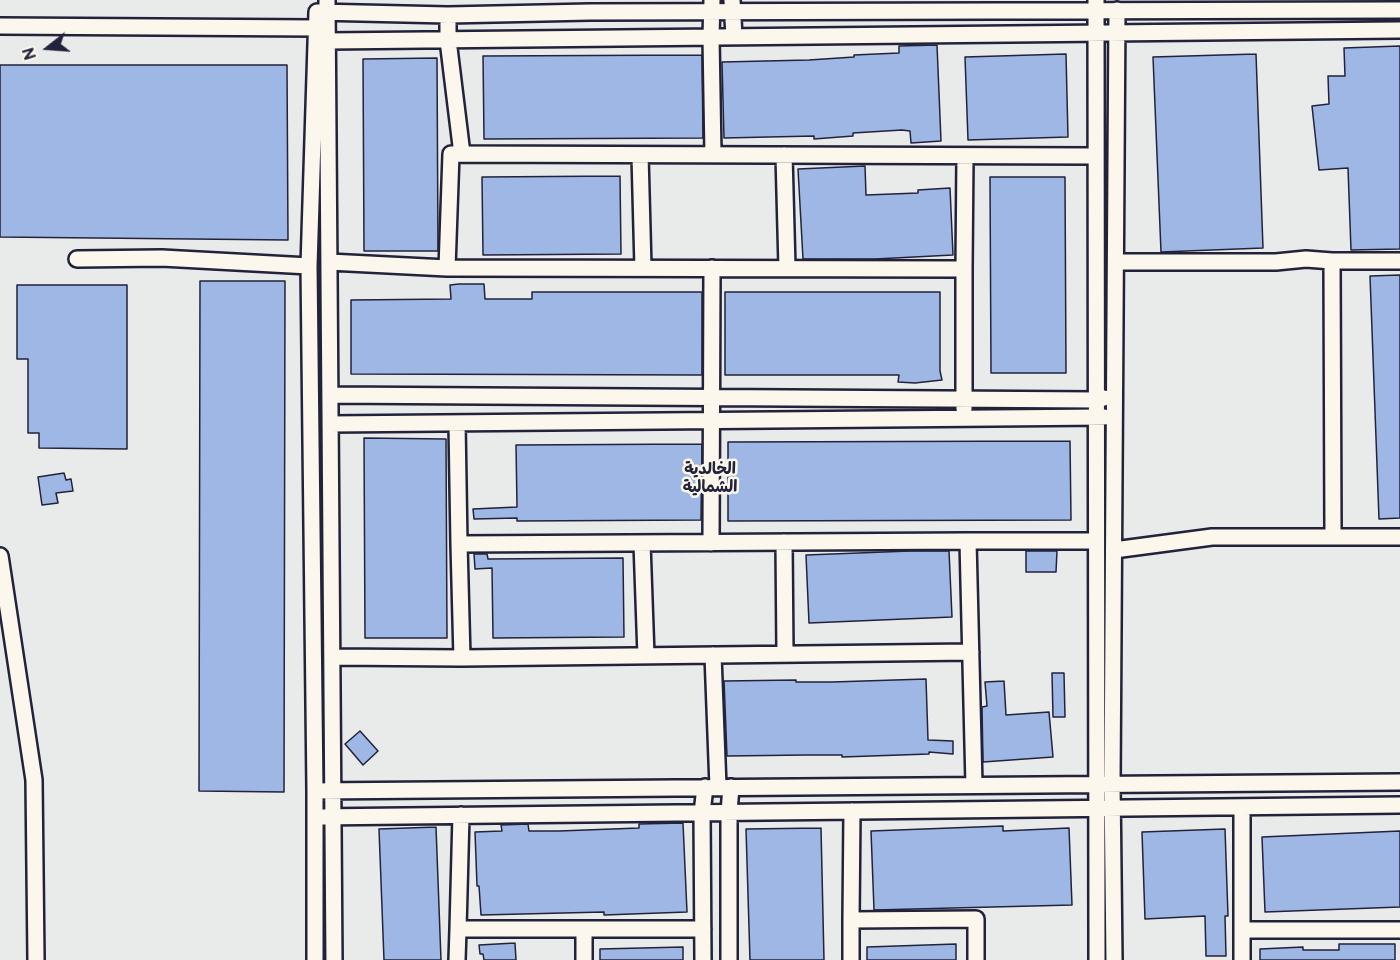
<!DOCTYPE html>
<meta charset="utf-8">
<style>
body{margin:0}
#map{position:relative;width:1400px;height:960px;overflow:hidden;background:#e9eaea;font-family:"Balsamiq Sans",sans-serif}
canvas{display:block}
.north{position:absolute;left:18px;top:18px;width:60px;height:60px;-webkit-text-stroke:4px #fbf7ec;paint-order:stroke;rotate:253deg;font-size:16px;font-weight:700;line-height:24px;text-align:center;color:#22223b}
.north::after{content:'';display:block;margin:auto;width:21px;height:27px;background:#22223b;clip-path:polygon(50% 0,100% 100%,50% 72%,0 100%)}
</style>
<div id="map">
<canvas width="1400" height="960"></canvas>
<div class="north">N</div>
</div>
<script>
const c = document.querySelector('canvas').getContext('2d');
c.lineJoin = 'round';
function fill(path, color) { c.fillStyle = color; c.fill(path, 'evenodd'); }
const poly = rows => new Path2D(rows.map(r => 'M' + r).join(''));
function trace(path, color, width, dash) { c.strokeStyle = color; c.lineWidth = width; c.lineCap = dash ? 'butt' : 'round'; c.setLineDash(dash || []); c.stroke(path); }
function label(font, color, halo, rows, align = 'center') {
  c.font = font + ' "Balsamiq Sans","Playpen Sans Arabic",sans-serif'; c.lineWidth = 5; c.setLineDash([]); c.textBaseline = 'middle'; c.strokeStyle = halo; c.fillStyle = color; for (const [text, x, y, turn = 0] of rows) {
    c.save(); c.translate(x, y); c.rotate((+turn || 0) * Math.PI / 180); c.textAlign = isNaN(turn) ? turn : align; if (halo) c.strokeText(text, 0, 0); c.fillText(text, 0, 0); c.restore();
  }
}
const building = poly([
 [937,45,941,141,911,143,910,131,902,130,853,133,853,136,814,139,814,136,724,138,722,62,809,60,854,57,854,55,899,53,899,46,937,45],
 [1400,46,1400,249,1351,250,1348,168,1319,170,1312,106,1329,104,1328,76,1345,76,1344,48,1400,46],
 [1066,54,1068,137,968,140,965,57,1066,54],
 [1256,54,1263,248,1161,252,1153,57,1256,54],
 [702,55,703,138,484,139,483,56,702,55],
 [437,58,438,251,364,251,363,59,437,58],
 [0,65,287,65,288,240,0,237,0,65],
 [865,166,866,195,918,193,918,190,950,188,953,255,875,259,803,259,798,169,865,166],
 [620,176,621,254,483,255,482,177,620,176],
 [990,177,1065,177,1066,373,991,373,990,177],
 [1400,275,1400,518,1379,519,1370,276,1400,275],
 [200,281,285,281,284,792,199,791,200,281],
 [459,284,484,284,485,299,532,299,532,292,702,292,702,375,351,374,351,300,451,299,450,285,459,284],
 [17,285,127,285,127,449,39,448,39,433,28,433,28,359,17,359,17,285],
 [725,292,940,292,940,371,942,380,915,383,898,382,899,375,725,375,725,292],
 [364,438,446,439,447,638,365,638,364,438],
 [1070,441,1071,520,728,521,728,442,1070,441],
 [702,444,701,520,517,521,517,518,474,519,473,509,517,507,516,445,702,444],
 [64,473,66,480,71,479,73,491,56,493,58,503,42,505,38,477,64,473],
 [910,551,949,551,952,617,809,623,806,555,910,551],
 [1026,551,1057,551,1056,572,1026,572,1026,551],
 [474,554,487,554,488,559,623,558,624,637,493,638,492,568,475,569,474,554],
 [1052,673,1064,673,1065,717,1053,717,1052,673],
 [926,679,928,740,953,741,953,754,929,752,929,754,842,757,842,755,806,755,727,756,724,681,796,680,796,682,832,682,926,679],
 [1004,681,1006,715,1049,712,1053,757,983,762,982,707,987,706,985,682,1004,681],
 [360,731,378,751,363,765,345,744,360,731],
 [683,823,687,912,604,915,604,912,481,915,479,886,477,886,475,832,502,831,501,825,528,824,529,831,559,831,639,828,639,824,683,823],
 [1003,826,1003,831,1069,828,1072,905,874,910,871,831,1003,826],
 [436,827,441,960,384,960,379,829,436,827],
 [821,828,824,960,750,960,746,829,821,828],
 [1225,829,1228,916,1225,916,1226,956,1206,956,1205,916,1145,919,1142,832,1225,829],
 [1400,831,1400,907,1265,912,1262,837,1400,831],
 [515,943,516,960,484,960,483,954,480,954,479,945,515,943],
 [956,944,956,960,867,960,867,947,956,944],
 [1339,944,1395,944,1395,960,1260,960,1260,949,1303,947,1303,950,1339,950,1339,944],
 [683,947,683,960,600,960,600,949,683,947]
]);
fill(building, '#9fb7e4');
trace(building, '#22223b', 1.5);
const minor = poly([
 [327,0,334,960],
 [712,0,711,37,713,155],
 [732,0,734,37],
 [1096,0,1097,960],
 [448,15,448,40,462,154],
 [0,26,317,28],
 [328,41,1400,30],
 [640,155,643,268],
 [784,155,787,268],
 [77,259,162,258,309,266],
 [1332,261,1333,536],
 [329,262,447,268,451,154,1096,156],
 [1117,262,1276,262,1306,259,1332,261,1400,261],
 [447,268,964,269,964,409],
 [964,269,965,156],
 [330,395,1096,400,1104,398],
 [457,423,459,544,968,541,974,785],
 [330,424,1104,417],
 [968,541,1096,541],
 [784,542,785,654],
 [642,543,646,656],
 [711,543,712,268],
 [1114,550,1212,537,1400,537],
 [0,556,34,780,36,960],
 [713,655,718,787],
 [332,657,462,658,459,544],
 [462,658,971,652],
 [315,791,1400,782],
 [461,815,458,929,584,929],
 [315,817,1400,805],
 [851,920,852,811],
 [1242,930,1400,930],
 [315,960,315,791,309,266,317,12,448,15,590,12,1400,10],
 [457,960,458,929],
 [584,960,584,929,703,929],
 [703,960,702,813,705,787],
 [729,960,729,812,731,787],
 [851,960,851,920,976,919,976,960],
 [1114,960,1112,784,1117,10],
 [1242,960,1242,807]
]);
trace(minor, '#22223b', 20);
trace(minor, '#fbf7ec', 15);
label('bold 16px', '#22223b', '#fbf7ec', [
 ["الخالدية",710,470],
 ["الشمالية",710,488]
]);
</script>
